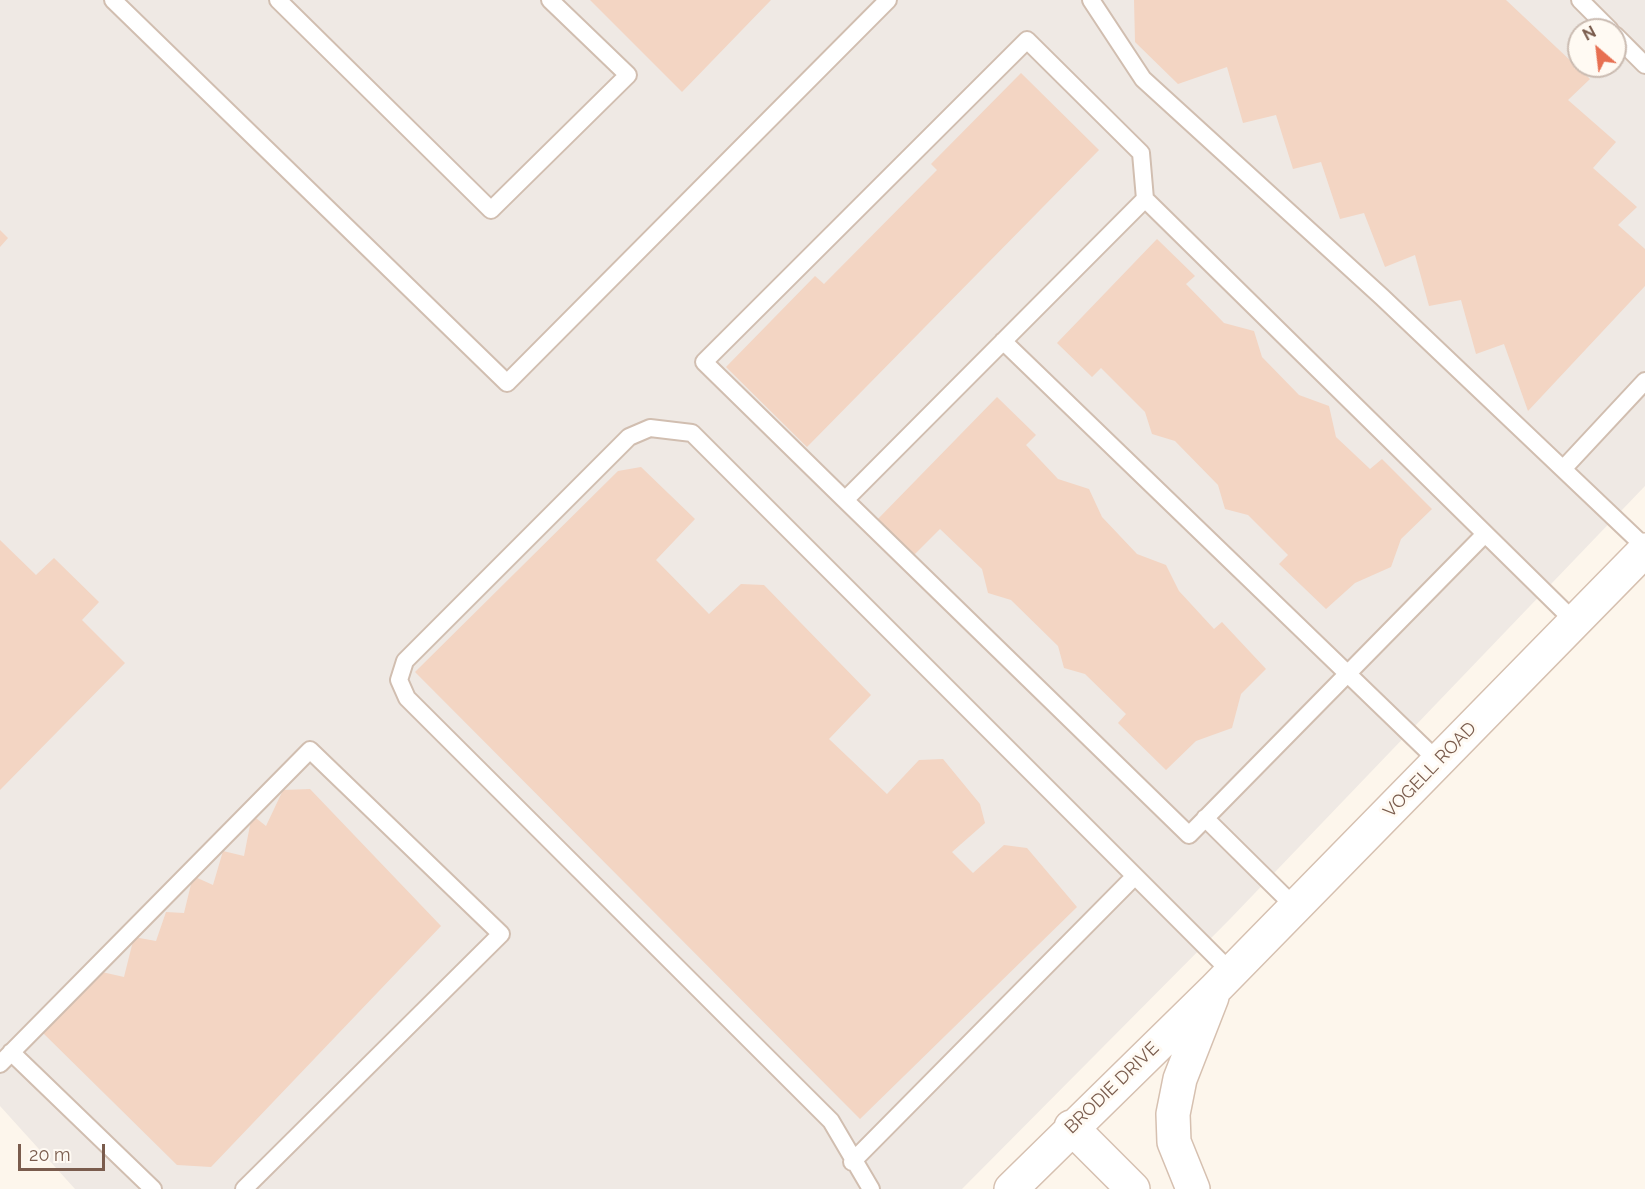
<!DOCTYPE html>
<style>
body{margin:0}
#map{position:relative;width:1645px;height:1189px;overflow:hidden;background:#fdf6ec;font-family:Raleway,sans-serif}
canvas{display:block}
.north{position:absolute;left:1567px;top:18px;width:60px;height:60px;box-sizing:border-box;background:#fffaf3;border:2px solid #cabbb1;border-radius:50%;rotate:332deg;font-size:16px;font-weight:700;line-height:24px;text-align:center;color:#7a5c4d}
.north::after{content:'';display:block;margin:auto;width:21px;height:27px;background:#e76f51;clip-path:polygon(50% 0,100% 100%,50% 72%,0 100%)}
.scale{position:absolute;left:18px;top:1144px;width:87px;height:27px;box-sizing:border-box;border:3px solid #7a5c4d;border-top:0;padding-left:8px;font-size:18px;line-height:21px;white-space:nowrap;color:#7a5c4d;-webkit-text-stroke:4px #fffaf3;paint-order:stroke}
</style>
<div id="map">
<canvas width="1645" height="1189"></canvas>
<div class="north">N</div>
<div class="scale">20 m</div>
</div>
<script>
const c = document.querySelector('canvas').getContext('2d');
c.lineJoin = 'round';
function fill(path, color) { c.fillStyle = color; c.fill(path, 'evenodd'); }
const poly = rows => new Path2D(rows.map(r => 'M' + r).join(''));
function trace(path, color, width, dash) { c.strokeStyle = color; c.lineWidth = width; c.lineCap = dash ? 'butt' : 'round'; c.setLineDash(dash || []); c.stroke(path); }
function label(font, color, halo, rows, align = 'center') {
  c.font = font + ' Raleway,sans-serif'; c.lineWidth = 6; c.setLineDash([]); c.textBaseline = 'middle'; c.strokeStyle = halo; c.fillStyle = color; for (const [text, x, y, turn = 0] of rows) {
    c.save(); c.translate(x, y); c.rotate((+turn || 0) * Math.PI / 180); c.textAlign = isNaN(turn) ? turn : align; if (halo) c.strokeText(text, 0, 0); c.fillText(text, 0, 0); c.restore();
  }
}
fill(poly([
 [0,0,1645,0,1645,486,1230,919,962,1189,75,1189,0,1106],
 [1579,30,1615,30,1615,66,1579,66]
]), '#efe9e4');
fill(poly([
 [590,0,771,0,682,92],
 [1134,0,1506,0,1590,79,1568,100,1616,142,1593,168,1637,207,1618,225,1645,249,1645,286,1528,411,1504,344,1476,354,1461,300,1429,306,1415,255,1385,267,1364,213,1340,219,1321,162,1293,169,1276,115,1243,123,1227,67,1178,84,1135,42],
 [1021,73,1099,150,807,447,726,367,815,276,824,284,937,170,931,164],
 [0,230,8,238,0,247],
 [1157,239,1195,276,1186,284,1224,323,1254,331,1262,357,1299,395,1329,406,1336,437,1370,469,1382,459,1432,509,1401,539,1391,567,1355,583,1326,609,1279,564,1288,555,1248,515,1225,509,1218,485,1175,441,1152,434,1145,412,1101,368,1092,377,1057,343],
 [997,397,1036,435,1026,445,1058,479,1089,489,1102,517,1137,554,1166,565,1179,591,1214,629,1222,622,1266,669,1241,694,1232,728,1196,741,1166,770,1118,723,1126,714,1085,674,1064,668,1058,646,1011,600,988,593,982,569,940,529,913,556,876,521],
 [641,467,695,519,656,560,709,614,741,584,764,585,871,695,829,739,887,794,919,760,943,759,980,804,985,823,952,852,973,873,1004,845,1027,848,1077,907,860,1119,415,672,618,471],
 [0,540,36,575,54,558,99,602,82,620,125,663,0,790],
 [310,789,441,926,211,1167,177,1165,43,1033,102,972,124,977,134,937,156,941,166,912,184,913,193,876,213,885,223,851,244,856,252,815,266,826,283,790]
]), '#f3d5c3');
const lane = poly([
 [113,0,507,383,888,0],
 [278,0,491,210,628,75,550,0],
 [1091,0,1143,79,1382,297,1645,547],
 [1580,0,1610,30],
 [1615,35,1645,65],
 [1003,341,1438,761],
 [1563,469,1645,381],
 [845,500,704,362,1027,40,1141,153,1145,199],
 [1485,534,1189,835,845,500,1145,199,1575,622],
 [1205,818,1295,907],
 [11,1052,153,1189],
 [0,1064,310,750,501,934,244,1189],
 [852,1162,1135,876],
 [871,1189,831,1121,407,698,399,680,405,661,629,437,650,428,692,433,1231,972]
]);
const secondary = poly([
 [1071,1127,1133,1189],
 [1011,1189,1215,989,1645,550],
 [1193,1189,1174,1142,1173,1114,1180,1079,1212,997]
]);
trace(lane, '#d1beb0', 20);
trace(secondary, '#d6c0b0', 36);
trace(lane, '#fff', 16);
trace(secondary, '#fff', 33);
label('18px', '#7a5c4d', '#fffaf3', [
 ["VOGELL ROAD",1430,770,-46],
 ["BRODIE DRIVE",1112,1088,-44]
]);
</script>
